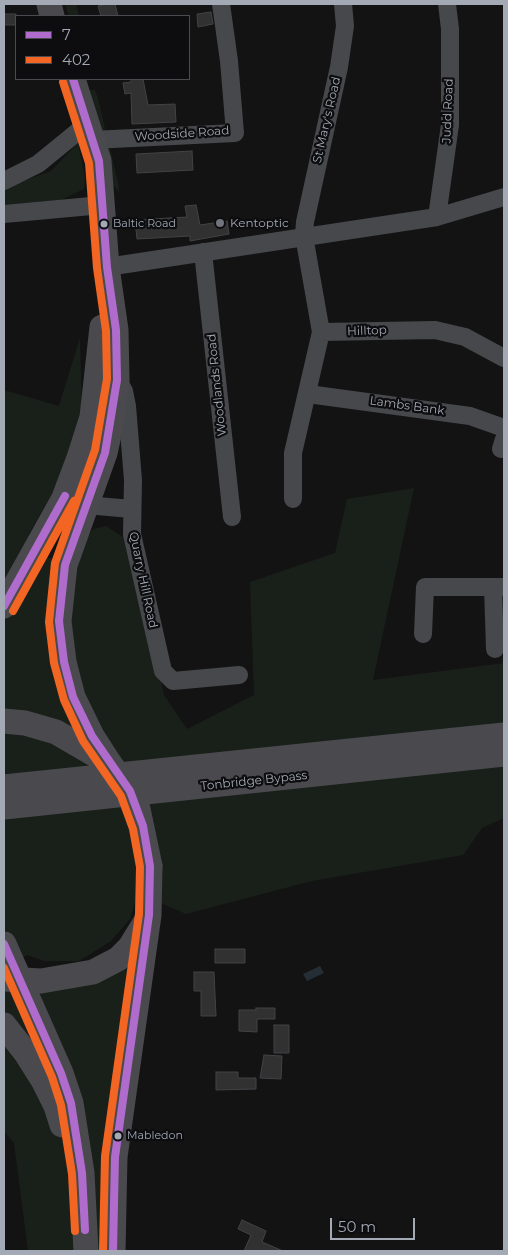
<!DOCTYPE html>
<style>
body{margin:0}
#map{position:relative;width:508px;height:1255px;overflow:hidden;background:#131313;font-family:Montserrat,sans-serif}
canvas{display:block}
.frame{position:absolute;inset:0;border:5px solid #a3a9b5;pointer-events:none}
.legend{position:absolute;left:15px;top:15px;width:175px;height:65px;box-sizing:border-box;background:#0d0d0f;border:1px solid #494b51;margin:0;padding:6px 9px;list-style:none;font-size:15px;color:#a3a9b5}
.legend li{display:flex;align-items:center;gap:10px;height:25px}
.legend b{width:25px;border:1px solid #494b51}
.scale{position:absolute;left:330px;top:1218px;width:85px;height:22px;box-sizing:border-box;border:2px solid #a3a9b5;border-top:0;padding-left:6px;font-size:15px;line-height:18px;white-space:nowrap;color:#a3a9b5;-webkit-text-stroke:4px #0d0d0f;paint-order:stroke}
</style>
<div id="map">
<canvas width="508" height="1255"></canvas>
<div class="frame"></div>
<ul class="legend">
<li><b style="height:6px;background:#b06ccc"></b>7</li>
<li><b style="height:6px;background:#f26522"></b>402</li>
</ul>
<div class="scale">50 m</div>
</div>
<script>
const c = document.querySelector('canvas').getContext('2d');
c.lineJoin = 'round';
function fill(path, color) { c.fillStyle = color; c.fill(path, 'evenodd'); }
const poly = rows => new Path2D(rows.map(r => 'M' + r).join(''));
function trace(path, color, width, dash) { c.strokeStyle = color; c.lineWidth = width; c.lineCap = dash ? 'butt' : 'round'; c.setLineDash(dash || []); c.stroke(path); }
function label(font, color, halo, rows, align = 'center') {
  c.font = font + ' Montserrat,sans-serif'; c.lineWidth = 4.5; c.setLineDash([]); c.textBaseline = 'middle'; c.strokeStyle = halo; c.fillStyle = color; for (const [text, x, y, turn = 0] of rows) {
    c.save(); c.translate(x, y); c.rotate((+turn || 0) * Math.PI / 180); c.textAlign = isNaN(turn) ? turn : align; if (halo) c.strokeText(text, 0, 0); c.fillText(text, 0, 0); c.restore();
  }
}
fill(poly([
 [65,4,76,4,79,16,69,16],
 [90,90,95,90,98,98,106,133,101,131,87,92],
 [78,143,85,178,84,189,61,200,4,205,4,188,51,171],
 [109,144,118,182,119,192,112,184,105,147],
 [80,338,82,415,74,455,29,534,23,555,59,559,94,529,106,526,131,542,164,695,187,729,254,695,250,582,335,553,347,499,414,488,373,680,504,663,504,818,482,828,463,855,312,881,186,914,138,893,130,919,111,941,79,961,44,961,27,955,4,968,4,390,59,406],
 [134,947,104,1251,93,1251,27,984],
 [4,983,14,983,34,1036,28,1039,4,1010],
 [4,1033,61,1132,73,1185,77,1251,28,1251,14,1143,4,1131]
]), '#19201a');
fill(poly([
 [320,966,324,973,307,981,303,974]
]), '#262e35');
const building = poly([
 [107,4,115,4,118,16,101,16,98,6,107,4],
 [211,12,213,24,198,27,197,14,211,12],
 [4,14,16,14,16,25,4,25,4,14],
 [131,79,143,79,148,105,175,104,176,122,132,124,131,93,125,94,123,83,131,82,131,79],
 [192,151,193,170,137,173,136,154,192,151],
 [196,205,200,225,227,221,229,234,190,241,190,236,137,239,135,220,187,217,185,206,196,205],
 [215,949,245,949,245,963,215,963,215,949],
 [194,972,214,972,216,1016,201,1016,201,991,194,991,194,972],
 [256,1008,275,1008,275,1019,257,1019,257,1032,239,1031,239,1010,256,1010,256,1008],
 [274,1025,289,1025,289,1053,274,1053,274,1025],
 [264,1055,282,1056,281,1079,260,1078,264,1055],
 [216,1072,238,1072,238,1078,256,1078,256,1089,216,1090,216,1072],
 [242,1220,266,1231,262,1242,283,1251,244,1251,251,1235,238,1229,242,1220]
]);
fill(building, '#313132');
trace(building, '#424347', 1);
trace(poly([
 [343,4,345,26,339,67,305,222,304,236,321,332,435,330,465,337,504,358],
 [92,140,235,133,229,61,221,4],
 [4,181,38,164,87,124],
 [4,214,102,205],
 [437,217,450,125,450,29,447,4],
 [203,252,232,517],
 [107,267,437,217,504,197],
 [119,382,124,391,127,406,133,480,132,534,163,671,173,681,239,675],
 [308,394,470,416,504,428],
 [501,449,504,439],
 [293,499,293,453,321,332],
 [77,502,86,505,131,509],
 [493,587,495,649],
 [423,634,425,587,504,587]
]), '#47484c', 18);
trace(poly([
 [49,4,52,16],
 [73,79,99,161,107,267,116,330,117,380,112,421,105,453,65,565,59,621,64,662,73,697,92,736,110,764],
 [4,606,64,498,79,458,92,417,102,327],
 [4,721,25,723,56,732,104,760],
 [4,787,504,735],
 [4,807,504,754],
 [4,944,61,1073,71,1103,82,1173,86,1251],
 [5,979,41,981,93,972,118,959,130,947,146,921],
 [4,1025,26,1053,43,1080,56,1106,62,1125],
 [113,1251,115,1157,149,915,150,866]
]), '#4a4a4e', 25);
trace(poly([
 [110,764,130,791,138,809,150,866]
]), '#4a4a4e', 25);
trace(poly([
 [73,79,99,161,107,267,116,330,117,380,105,453,65,565,59,621,64,662,73,697,92,736,130,791,143,826,150,866,149,915,115,1157,113,1251],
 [4,606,65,496],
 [4,944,61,1073,71,1103,82,1173,85,1230]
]), '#b06ccc', 8);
trace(poly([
 [63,82,89,163,97,268,106,331,107,379,95,450,55,563,49,622,54,663,64,700,83,741,121,796,133,829,140,867,139,914,105,1156,103,1251],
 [13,611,74,501],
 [4,968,52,1077,61,1105,72,1174,75,1231]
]), '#f26522', 8);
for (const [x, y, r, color] of [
 [220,223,5,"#71747c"],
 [104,224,4.5,"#a3a9b5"],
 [118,1136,4.5,"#a3a9b5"]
]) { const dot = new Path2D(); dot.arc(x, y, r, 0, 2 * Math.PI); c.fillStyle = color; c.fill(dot); trace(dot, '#0d0d0f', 2); }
label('11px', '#a3a9b5', '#0d0d0f', [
 ["Baltic Road",113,224],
 ["Mabledon",127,1136]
], 'left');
label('12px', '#a3a9b5', '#0d0d0f', [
 ["Judd Road",448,111,-88],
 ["St Mary's Road",327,120,-77],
 ["Woodside Road",182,134,-4],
 ["Hilltop",367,331,-2],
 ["Woodlands Road",217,385,-96],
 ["Lambs Bank",407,406,8],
 ["Quarry Hill Road",143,580,78],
 ["Tonbridge Bypass",254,781,-6]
]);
label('12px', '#a3a9b5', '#0d0d0f', [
 ["Kentoptic",230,223]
], 'left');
</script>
